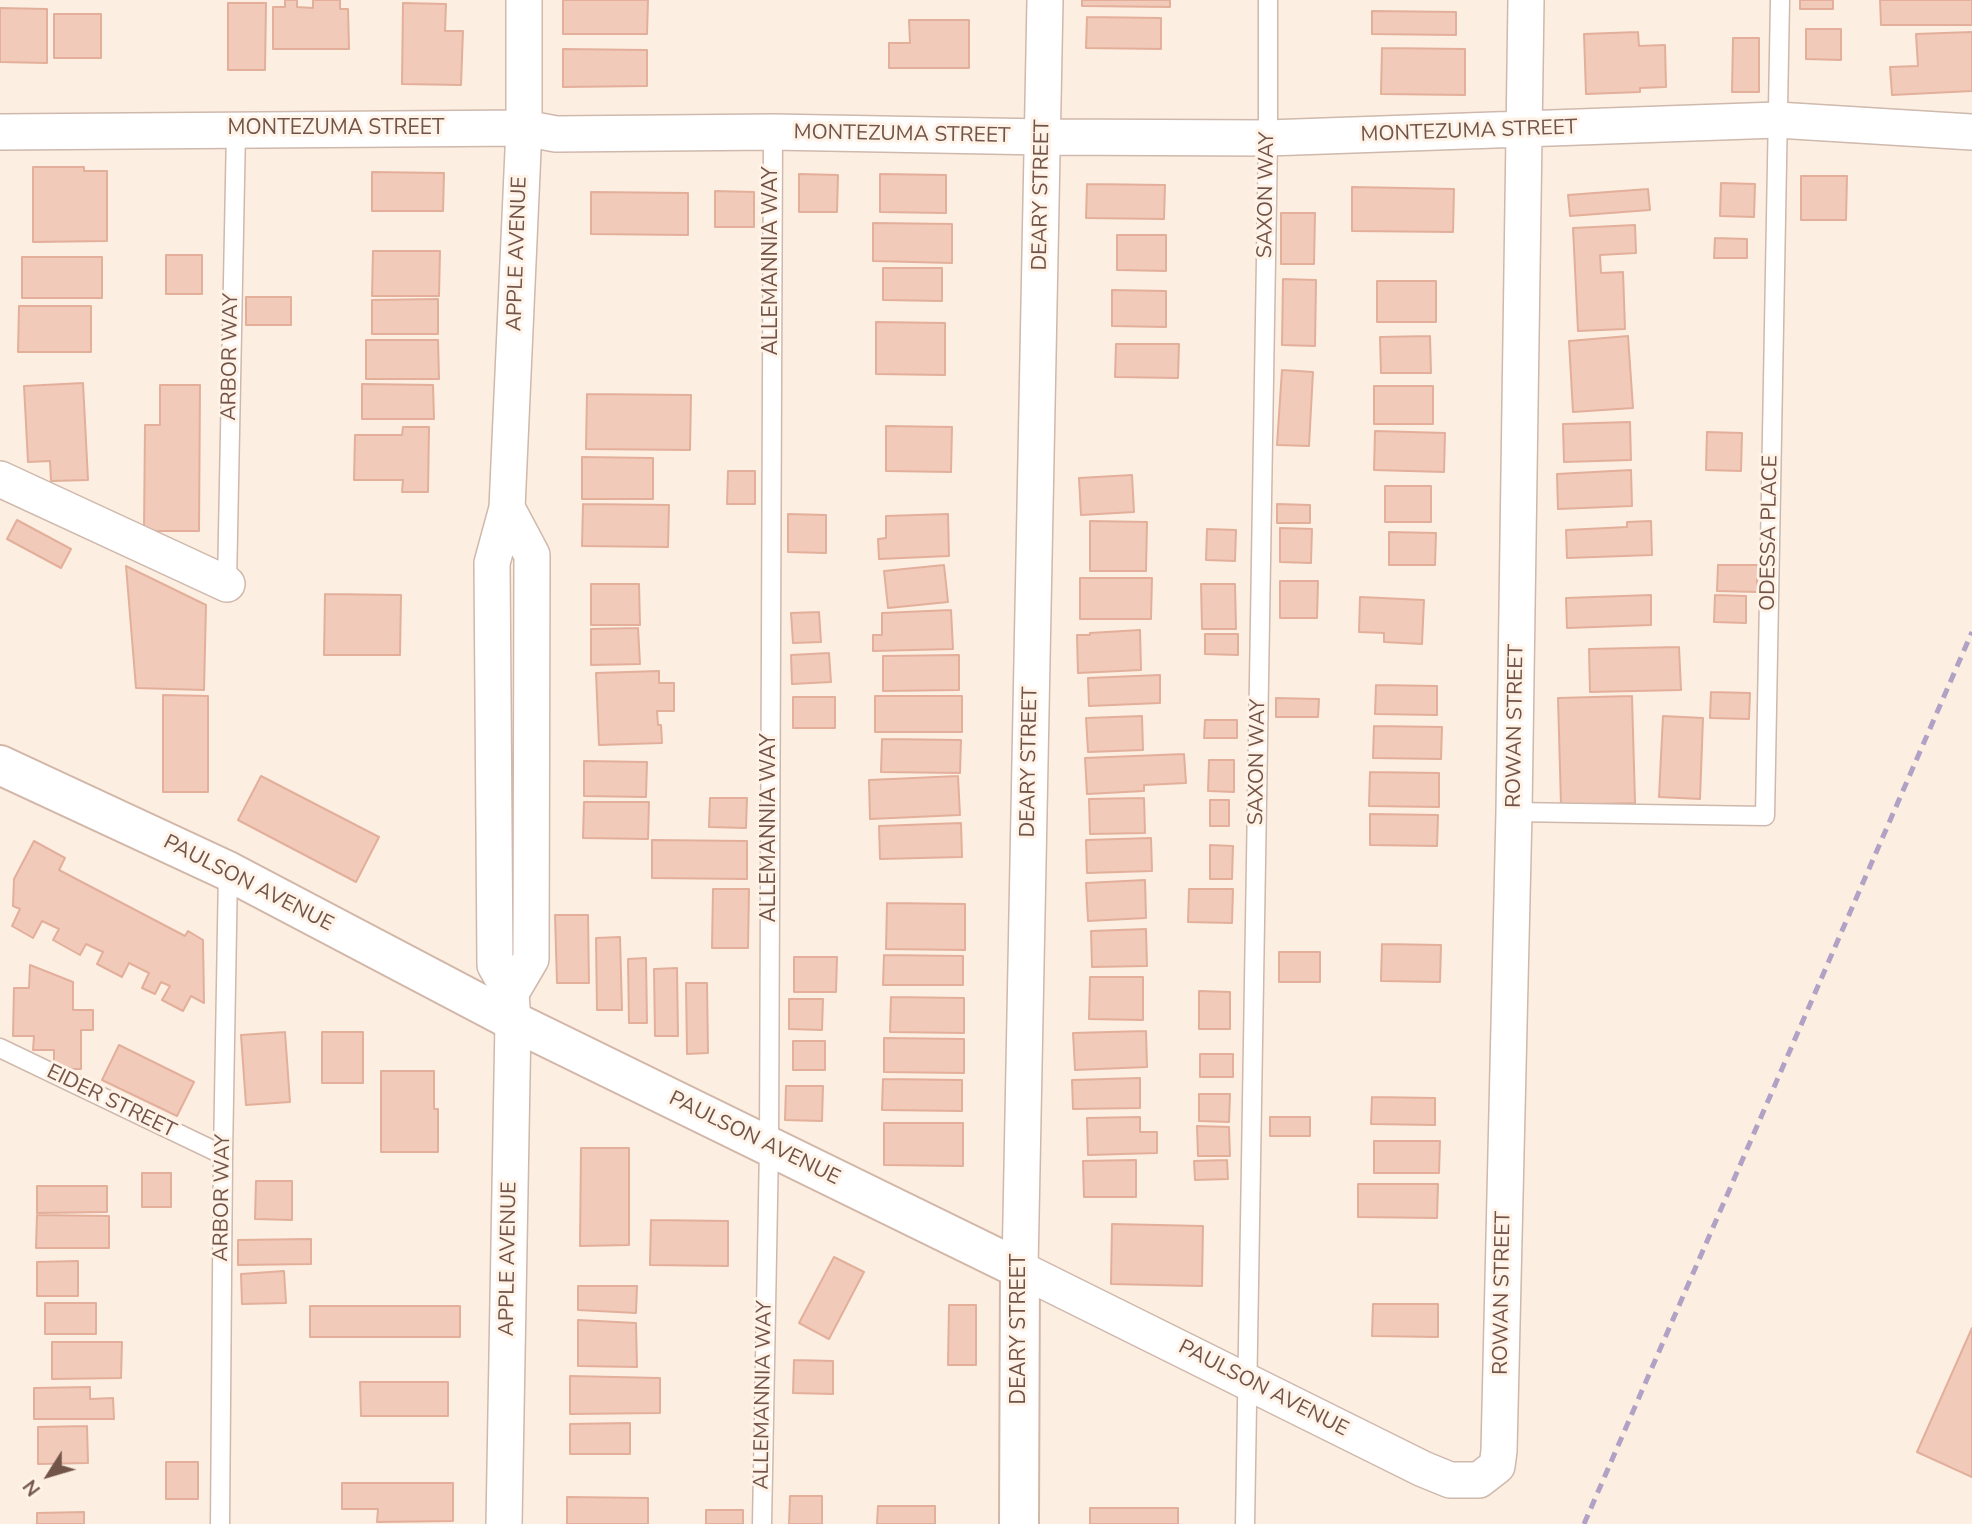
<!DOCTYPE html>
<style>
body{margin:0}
#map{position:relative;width:1972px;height:1524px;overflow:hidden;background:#fcefe2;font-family:"Nunito Sans",sans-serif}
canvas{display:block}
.north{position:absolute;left:14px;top:1440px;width:70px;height:70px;-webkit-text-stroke:5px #fff3e8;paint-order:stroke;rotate:233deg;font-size:19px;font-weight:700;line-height:28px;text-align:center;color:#735449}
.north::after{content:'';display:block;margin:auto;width:24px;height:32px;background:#735449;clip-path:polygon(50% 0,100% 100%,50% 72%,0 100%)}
</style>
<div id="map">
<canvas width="1972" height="1524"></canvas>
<div class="north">N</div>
</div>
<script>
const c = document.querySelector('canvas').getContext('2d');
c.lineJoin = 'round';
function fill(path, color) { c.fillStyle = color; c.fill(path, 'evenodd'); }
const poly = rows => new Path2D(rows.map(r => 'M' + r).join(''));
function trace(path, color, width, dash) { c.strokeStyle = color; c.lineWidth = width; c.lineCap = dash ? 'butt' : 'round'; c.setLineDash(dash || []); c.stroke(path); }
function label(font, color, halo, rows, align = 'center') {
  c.font = font + ' "Nunito Sans",sans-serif'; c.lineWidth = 6; c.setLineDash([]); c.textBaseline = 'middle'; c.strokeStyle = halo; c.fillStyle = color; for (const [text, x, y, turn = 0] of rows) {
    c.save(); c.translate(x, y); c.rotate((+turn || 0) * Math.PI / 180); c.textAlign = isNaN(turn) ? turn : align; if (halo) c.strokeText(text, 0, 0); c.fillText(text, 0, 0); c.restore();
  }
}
const building = poly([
 [285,0,297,0,297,7,313,8,313,0,340,0,340,9,348,9,349,49,273,49,273,7,285,7,285,0],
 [563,0,648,0,647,34,563,34,563,0],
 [1082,0,1170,0,1170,7,1082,6,1082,0],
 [1800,0,1833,0,1833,9,1800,9,1800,0],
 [1880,0,1972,0,1972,25,1881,25,1880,0],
 [228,3,266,3,265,70,228,70,228,3],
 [403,3,446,4,445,31,463,31,461,85,402,84,403,3],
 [0,8,47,9,47,63,0,62,0,8],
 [1372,11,1456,12,1456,35,1372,34,1372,11],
 [54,14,101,14,101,58,54,58,54,14],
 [1087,17,1161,18,1161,49,1086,48,1087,17],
 [909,20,969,20,969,68,889,68,889,43,910,43,909,20],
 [1806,29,1841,29,1841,60,1806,59,1806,29],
 [1638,32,1639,46,1665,45,1666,87,1640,88,1640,92,1586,94,1584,34,1638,32],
 [1972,32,1972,91,1892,95,1890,67,1918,66,1916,34,1972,32],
 [1733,38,1759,38,1759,92,1732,92,1733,38],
 [1382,48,1465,49,1465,95,1381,94,1382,48],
 [563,49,647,50,647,86,563,87,563,49],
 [33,167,84,167,84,171,107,171,107,241,33,242,33,167],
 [372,172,444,173,443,211,372,211,372,172],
 [799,174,838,175,837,212,799,212,799,174],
 [880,174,946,175,946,213,880,212,880,174],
 [1801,176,1847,176,1846,220,1801,220,1801,176],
 [1721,183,1755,184,1754,217,1720,216,1721,183],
 [1087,184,1165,185,1164,219,1086,218,1087,184],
 [1352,187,1454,189,1453,232,1352,231,1352,187],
 [1648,189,1650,210,1570,216,1568,195,1648,189],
 [715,191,754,192,754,227,715,227,715,191],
 [591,192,688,193,688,235,591,234,591,192],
 [1281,213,1315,213,1314,264,1281,264,1281,213],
 [873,223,952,224,952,263,873,261,873,223],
 [1635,225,1636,253,1600,255,1601,273,1623,272,1625,329,1578,331,1573,228,1635,225],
 [1117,235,1166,235,1166,271,1117,270,1117,235],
 [1715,238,1747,239,1747,258,1714,258,1715,238],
 [373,251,440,251,439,296,372,296,373,251],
 [166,255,202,255,202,294,166,294,166,255],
 [22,257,102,257,102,298,22,298,22,257],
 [883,268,942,268,942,301,883,300,883,268],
 [1283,279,1316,280,1315,346,1282,345,1283,279],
 [1377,281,1436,281,1436,322,1377,322,1377,281],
 [1112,290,1166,291,1166,327,1112,326,1112,290],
 [246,297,291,297,291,325,246,325,246,297],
 [438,299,438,334,372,334,372,300,438,299],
 [19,306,91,306,91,352,18,352,19,306],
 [876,322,945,323,945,375,876,374,876,322],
 [1430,336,1431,373,1381,373,1380,337,1430,336],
 [1628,336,1633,408,1573,412,1569,341,1628,336],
 [366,340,438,340,439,379,366,379,366,340],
 [1116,344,1179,344,1178,378,1115,377,1116,344],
 [1282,370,1313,372,1309,446,1277,445,1282,370],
 [83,383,88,480,51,481,50,461,28,462,24,386,83,383],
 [362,384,433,385,434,419,362,419,362,384],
 [160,385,200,385,199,531,144,531,145,425,160,425,160,385],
 [1374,386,1433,386,1433,424,1374,424,1374,386],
 [587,394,691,395,690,450,586,449,587,394],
 [1630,422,1631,460,1564,462,1563,424,1630,422],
 [886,426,952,427,951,472,886,471,886,426],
 [403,427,429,427,428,492,402,492,403,480,354,480,355,435,402,435,403,427],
 [1375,431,1445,433,1444,472,1374,470,1375,431],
 [1707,432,1742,433,1741,471,1706,470,1707,432],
 [582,457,653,458,653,499,582,499,582,457],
 [1631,470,1632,506,1558,509,1557,474,1631,470],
 [728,471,755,471,755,504,727,504,728,471],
 [1132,475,1134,512,1081,515,1079,478,1132,475],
 [1385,486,1431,486,1431,522,1385,522,1385,486],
 [583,504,669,505,668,547,582,546,583,504],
 [1277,504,1310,505,1310,523,1277,523,1277,504],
 [788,514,826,515,826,553,788,552,788,514],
 [948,514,949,556,879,559,878,539,886,538,886,516,948,514],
 [17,520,71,549,61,568,7,539,17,520],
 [1090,521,1147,522,1146,571,1090,571,1090,521],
 [1651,521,1652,555,1567,558,1566,530,1627,527,1627,522,1651,521],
 [1280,528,1312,529,1311,563,1280,562,1280,528],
 [1207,529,1236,530,1235,561,1206,560,1207,529],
 [1389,532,1436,533,1435,565,1389,565,1389,532],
 [944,565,948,602,888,608,884,571,944,565],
 [1718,565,1757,565,1757,592,1717,591,1718,565],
 [126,566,206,605,204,690,136,688,126,566],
 [1080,578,1152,578,1151,619,1080,619,1080,578],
 [1280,581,1318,581,1317,618,1280,618,1280,581],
 [591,584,639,584,640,625,591,625,591,584],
 [1201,584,1235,584,1236,629,1202,629,1201,584],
 [325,594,401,595,400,655,324,655,325,594],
 [1651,595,1651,625,1567,628,1566,598,1651,595],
 [1715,595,1746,596,1746,623,1714,622,1715,595],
 [1360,597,1424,600,1422,644,1384,642,1384,633,1359,632,1360,597],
 [951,610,953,649,873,651,873,635,882,635,882,613,951,610],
 [819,612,821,642,793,643,791,613,819,612],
 [638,628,640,664,591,665,591,629,638,628],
 [1140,630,1141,670,1078,673,1077,635,1090,635,1090,633,1140,630],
 [1205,634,1238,634,1238,655,1205,654,1205,634],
 [1679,647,1681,690,1590,692,1589,649,1679,647],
 [829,653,831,682,792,684,791,655,829,653],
 [959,655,959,690,883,691,883,656,959,655],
 [659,671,659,683,674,683,674,711,657,711,658,725,661,725,662,743,599,745,596,673,659,671],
 [1160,675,1160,703,1089,706,1088,678,1160,675],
 [1376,685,1437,686,1437,715,1375,714,1376,685],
 [1711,692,1750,693,1749,719,1710,718,1711,692],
 [163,695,208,696,208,792,163,792,163,695],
 [875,696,962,696,962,732,875,732,875,696],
 [1632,696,1635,803,1561,805,1558,698,1632,696],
 [793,697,835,697,835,728,793,728,793,697],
 [1276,698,1319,699,1318,717,1276,717,1276,698],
 [1142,716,1143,750,1088,752,1086,718,1142,716],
 [1663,716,1703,718,1700,799,1659,797,1663,716],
 [1205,720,1237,720,1237,738,1204,738,1205,720],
 [1374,726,1442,727,1441,759,1373,758,1374,726],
 [882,739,961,740,960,773,881,772,882,739],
 [1184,754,1186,783,1144,785,1144,791,1087,794,1085,758,1184,754],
 [1209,760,1234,760,1234,792,1208,791,1209,760],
 [584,761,647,762,646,797,584,796,584,761],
 [1370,772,1439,773,1439,807,1369,806,1370,772],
 [261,776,379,837,356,882,238,820,261,776],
 [958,776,960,815,870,819,869,780,958,776],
 [710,798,747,798,746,828,709,827,710,798],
 [1144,798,1145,833,1090,834,1089,799,1144,798],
 [1210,800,1229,800,1229,826,1210,826,1210,800],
 [584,802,649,802,648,839,583,838,584,802],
 [1370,814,1438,815,1437,846,1370,845,1370,814],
 [961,823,962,857,880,859,879,826,961,823],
 [1151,838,1152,871,1087,873,1086,840,1151,838],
 [652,840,747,841,747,879,652,878,652,840],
 [34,841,65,858,59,870,185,936,188,931,203,940,204,1003,191,996,183,1011,162,1000,170,986,161,982,155,994,142,988,149,973,129,963,122,977,97,964,103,952,86,944,80,955,53,940,59,929,42,921,33,938,12,926,20,909,13,906,14,879,34,841],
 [1210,845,1233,846,1232,879,1210,879,1210,845],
 [1145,880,1146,918,1088,921,1086,883,1145,880],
 [713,889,749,889,748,948,712,948,713,889],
 [1189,889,1233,889,1232,923,1188,922,1189,889],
 [887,903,965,904,965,950,886,949,887,903],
 [555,915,588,915,589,983,557,983,555,915],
 [1146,929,1147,966,1092,967,1091,931,1146,929],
 [620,937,622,1010,597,1010,596,938,620,937],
 [1382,944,1441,945,1440,982,1381,981,1382,944],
 [1279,952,1320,952,1320,982,1279,982,1279,952],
 [884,955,963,956,963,985,883,985,884,955],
 [794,957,837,957,836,992,794,992,794,957],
 [646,958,647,1023,629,1023,628,959,646,958],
 [30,965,73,982,73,1010,93,1010,93,1030,81,1030,81,1069,54,1069,54,1050,33,1050,34,1036,13,1036,14,988,29,988,30,965],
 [677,968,678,1036,655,1036,654,969,677,968],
 [1090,977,1143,977,1143,1020,1089,1019,1090,977],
 [686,983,707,983,708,1053,687,1054,686,983],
 [1199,991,1230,992,1230,1029,1199,1029,1199,991],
 [891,997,964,998,964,1033,890,1032,891,997],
 [789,999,823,999,822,1030,789,1029,789,999],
 [1146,1031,1147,1067,1075,1070,1073,1033,1146,1031],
 [285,1032,290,1102,246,1105,241,1035,285,1032],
 [322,1032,363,1032,363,1083,322,1083,322,1032],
 [884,1038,964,1039,964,1073,884,1072,884,1038],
 [793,1041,825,1041,825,1070,793,1070,793,1041],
 [119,1045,194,1082,177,1116,102,1080,119,1045],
 [1200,1054,1233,1054,1233,1077,1200,1077,1200,1054],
 [381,1071,434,1071,434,1109,438,1109,438,1152,381,1152,381,1071],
 [1140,1078,1140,1108,1073,1109,1072,1080,1140,1078],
 [883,1079,962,1080,962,1111,882,1110,883,1079],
 [786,1086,823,1086,822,1121,785,1120,786,1086],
 [1199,1094,1230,1094,1229,1122,1199,1121,1199,1094],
 [1372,1097,1435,1098,1435,1125,1371,1124,1372,1097],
 [1140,1117,1140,1132,1157,1132,1157,1153,1088,1155,1087,1118,1140,1117],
 [1270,1117,1310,1117,1310,1136,1270,1136,1270,1117],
 [884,1123,963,1123,963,1166,884,1165,884,1123],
 [1197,1126,1229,1127,1230,1156,1198,1156,1197,1126],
 [1374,1141,1440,1141,1439,1173,1374,1173,1374,1141],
 [581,1148,629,1148,629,1245,580,1246,581,1148],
 [1136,1160,1136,1197,1084,1197,1083,1161,1136,1160],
 [1227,1160,1228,1179,1195,1180,1194,1161,1227,1160],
 [142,1173,171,1173,171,1207,142,1207,142,1173],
 [256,1181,292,1181,292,1220,255,1219,256,1181],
 [1358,1184,1438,1184,1437,1218,1358,1217,1358,1184],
 [37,1186,107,1186,107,1212,37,1213,37,1186],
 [37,1215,109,1216,109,1248,36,1248,37,1215],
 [651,1220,728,1221,728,1266,650,1265,651,1220],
 [1112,1224,1203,1226,1202,1286,1111,1284,1112,1224],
 [311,1239,311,1264,238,1265,238,1240,311,1239],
 [834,1257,864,1272,829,1339,799,1323,834,1257],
 [78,1261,78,1296,37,1296,37,1262,78,1261],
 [284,1271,286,1303,242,1304,241,1274,284,1271],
 [578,1286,637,1286,636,1313,578,1310,578,1286],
 [45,1303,96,1303,96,1334,45,1334,45,1303],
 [1373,1304,1438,1304,1438,1337,1372,1336,1373,1304],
 [949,1305,976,1305,976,1365,948,1365,949,1305],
 [310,1306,460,1306,460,1337,310,1337,310,1306],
 [578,1320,636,1323,637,1367,578,1366,578,1320],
 [1972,1328,1972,1477,1917,1452,1972,1328],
 [52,1342,122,1342,121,1378,52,1379,52,1342],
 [794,1360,833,1361,833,1394,793,1393,794,1360],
 [570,1376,660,1378,660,1413,570,1414,570,1376],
 [360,1382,448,1382,448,1416,361,1416,360,1382],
 [90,1387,90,1399,113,1398,114,1419,34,1419,34,1388,90,1387],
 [630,1423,630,1454,570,1454,570,1424,630,1423],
 [87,1426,88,1463,38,1464,38,1427,87,1426],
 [166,1462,198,1462,198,1499,166,1499,166,1462],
 [342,1483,453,1483,453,1521,377,1522,378,1509,342,1509,342,1483],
 [790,1496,822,1496,822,1524,789,1524,790,1496],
 [567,1497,648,1498,648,1524,567,1524,567,1497],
 [878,1506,935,1506,935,1524,877,1524,878,1506],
 [1090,1508,1178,1508,1178,1524,1090,1524,1090,1508],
 [706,1510,743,1510,743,1524,706,1524,706,1510],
 [84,1512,84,1524,37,1524,37,1513,84,1512]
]);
fill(building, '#f1caba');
trace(building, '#e3af9b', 2);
const lane = poly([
 [227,584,236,130],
 [1514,812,1765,816,1780,0],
 [0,1048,223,1155],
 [220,1524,223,1155,228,871],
 [762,1524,769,1147,773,132],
 [1245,1524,1268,138,1268,0]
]);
const street = poly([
 [1045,0,1020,1269,1423,1469,1450,1480,1479,1480,1497,1466,1499,1451,1514,812,1526,0],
 [0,132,524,128,556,134,773,132,1044,137,1268,138,1777,120,1972,132],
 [0,479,227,584],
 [507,508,532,555,531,959,511,993],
 [504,1524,513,1021,511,993,495,965,492,563,507,508,524,128,524,0]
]);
const secondary = poly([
 [0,765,228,871,513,1021,1020,1269,1019,1524]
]);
trace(lane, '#cfb8ac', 21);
trace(street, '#cfb8ac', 38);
trace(secondary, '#d2b7a9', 42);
trace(lane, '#fff', 18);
trace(street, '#fff', 35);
trace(secondary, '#fff', 38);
trace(poly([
 [1584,1524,1972,632]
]), '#b1a1c4', 5, [10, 7]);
label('21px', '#735449', '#fff3e8', [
 ["MONTEZUMA STREET",336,129],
 ["MONTEZUMA STREET",1469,132,-2],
 ["MONTEZUMA STREET",902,135,1],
 ["DEARY STREET",1042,195,-89],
 ["SAXON WAY",1267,195,-89],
 ["APPLE AVENUE",518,254,-88],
 ["ALLEMANNIA WAY",772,261,-90],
 ["ARBOR WAY",231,357,-89],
 ["ODESSA PLACE",1770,533,-89],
 ["ROWAN STREET",1516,726,-89],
 ["DEARY STREET",1030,762,-89],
 ["SAXON WAY",1258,762,-89],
 ["ALLEMANNIA WAY",770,828,-90],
 ["PAULSON AVENUE",248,884,27],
 ["EIDER STREET",111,1102,26],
 ["PAULSON AVENUE",754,1139,26],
 ["ARBOR WAY",223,1198,-89],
 ["APPLE AVENUE",509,1259,-89],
 ["ROWAN STREET",1503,1293,-89],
 ["DEARY STREET",1020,1329,-90],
 ["PAULSON AVENUE",1263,1389,27],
 ["ALLEMANNIA WAY",764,1395,-89]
]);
</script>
